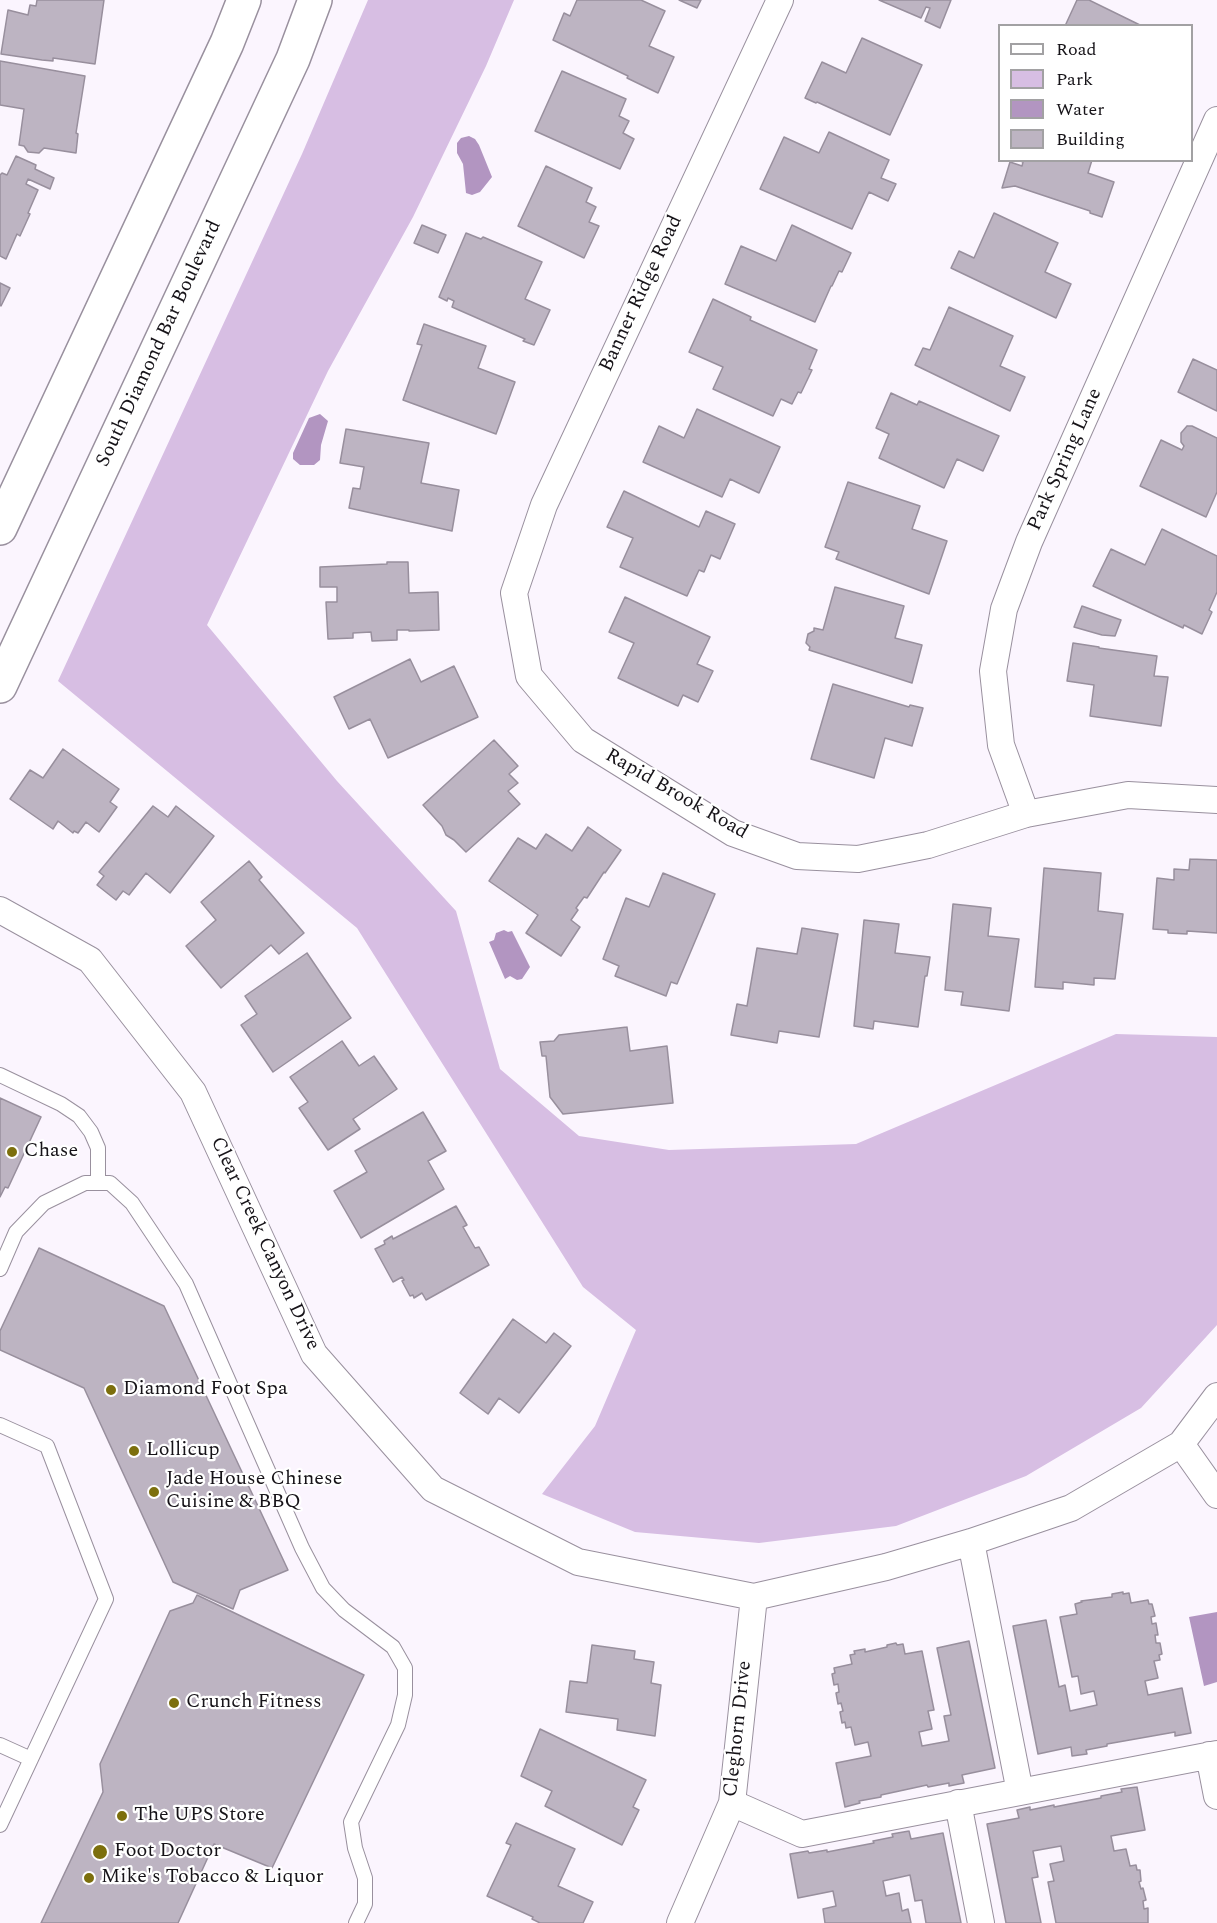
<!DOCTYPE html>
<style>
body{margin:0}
#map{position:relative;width:1217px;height:1923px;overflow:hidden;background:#fbf5fe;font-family:Spectral,serif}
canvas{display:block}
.legend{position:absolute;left:998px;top:24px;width:195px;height:138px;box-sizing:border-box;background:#fff;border:2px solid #a2a1a3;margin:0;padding:8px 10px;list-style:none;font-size:18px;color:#161318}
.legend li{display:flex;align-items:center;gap:12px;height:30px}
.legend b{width:30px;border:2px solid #a2a1a3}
</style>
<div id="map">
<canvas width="1217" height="1923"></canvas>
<ul class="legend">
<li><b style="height:8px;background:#fff"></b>Road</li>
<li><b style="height:16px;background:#d7bee3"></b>Park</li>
<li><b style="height:16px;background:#b295c1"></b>Water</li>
<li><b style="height:16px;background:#bdb4c2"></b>Building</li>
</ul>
</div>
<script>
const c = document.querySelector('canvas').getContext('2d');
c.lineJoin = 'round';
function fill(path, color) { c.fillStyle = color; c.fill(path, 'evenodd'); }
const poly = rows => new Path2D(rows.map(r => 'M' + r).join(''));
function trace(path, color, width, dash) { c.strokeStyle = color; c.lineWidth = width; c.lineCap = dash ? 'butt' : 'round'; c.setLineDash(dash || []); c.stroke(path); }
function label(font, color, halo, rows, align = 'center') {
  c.font = font + ' Spectral,serif'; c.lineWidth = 4.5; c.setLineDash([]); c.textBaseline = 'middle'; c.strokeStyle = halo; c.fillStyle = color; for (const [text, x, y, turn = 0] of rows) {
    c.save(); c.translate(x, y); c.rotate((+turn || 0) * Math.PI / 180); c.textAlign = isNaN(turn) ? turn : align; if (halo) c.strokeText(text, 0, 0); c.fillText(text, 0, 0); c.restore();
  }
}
fill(poly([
 [368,0,514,0,486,66,413,217,328,371,207,625,337,781,456,911,500,1069,579,1136,669,1150,856,1144,1116,1034,1217,1037,1217,1325,1141,1408,1026,1476,896,1526,759,1543,635,1532,542,1494,595,1426,636,1330,583,1287,357,928,58,681,302,154]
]), '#d7bee3');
fill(poly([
 [469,136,475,139,479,145,492,177,480,192,472,195,466,193,463,164,457,153,457,143,461,138],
 [320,414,328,421,321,445,320,460,314,465,300,465,293,459,293,453,309,418],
 [504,930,508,932,512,931,530,967,522,979,517,980,510,976,505,979,489,942,494,940,496,933],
 [1217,1612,1217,1682,1204,1686,1189,1617]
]), '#b295c1');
const building = poly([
 [37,0,104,0,95,64,53,58,53,61,42,60,1,54,8,10,28,15,30,5,36,6,37,0],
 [577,0,641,0,665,11,649,46,674,57,658,93,627,78,628,76,553,40,564,13,570,16,577,0],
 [679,0,701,0,697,8,679,0],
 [879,0,951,0,940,28,925,21,930,8,926,7,921,18,879,0],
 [1077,0,1089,0,1142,26,1065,26,1077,0],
 [862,38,922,65,890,135,817,102,816,103,805,98,822,62,846,73,862,38],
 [0,61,85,76,76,133,78,134,76,153,44,148,39,153,28,152,24,146,19,145,24,109,0,105,0,61],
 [562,71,626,99,619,116,629,121,623,133,634,139,620,169,535,131,562,71],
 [829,132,889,160,881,178,896,184,888,201,869,192,852,229,760,189,784,137,819,153,829,132],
 [16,156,36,165,35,169,54,178,50,189,28,179,26,184,38,190,28,213,30,214,20,236,17,234,6,259,0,256,0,175,2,173,7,175,16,156],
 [1018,160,1092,160,1088,173,1114,182,1102,217,1090,213,1090,211,1015,186,1002,188,1010,162,1022,166,1023,162,1018,160],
 [546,166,592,188,586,202,596,207,589,222,599,226,584,258,518,226,546,166],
 [994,213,1058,243,1045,272,1071,284,1056,318,951,268,959,251,974,258,994,213],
 [422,225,446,235,438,253,414,243,422,225],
 [792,225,851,253,842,272,839,271,832,286,831,286,815,322,725,284,741,246,776,261,792,225],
 [466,233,481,239,483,237,542,262,525,299,550,310,534,345,523,341,525,339,452,307,454,301,448,298,447,301,439,297,466,233],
 [0,283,10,288,1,306,0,305,0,283],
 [713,299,751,317,750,320,817,350,809,369,812,370,801,393,798,392,792,404,781,399,773,416,713,389,723,367,689,352,713,299],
 [949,307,1013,336,1000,366,1025,377,1010,411,915,365,923,348,930,350,949,307],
 [424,324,486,346,478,368,515,382,496,434,403,400,422,345,417,344,424,324],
 [1193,359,1217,370,1217,411,1178,392,1193,359],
 [891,393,917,405,919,401,999,436,983,471,957,459,944,488,879,458,889,434,876,428,891,393],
 [697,409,780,447,759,493,730,479,722,497,643,462,659,426,684,438,697,409],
 [1187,426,1192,426,1217,438,1217,492,1206,517,1140,486,1161,440,1182,450,1184,446,1181,442,1181,433,1187,426],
 [346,429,429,443,421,483,459,490,452,531,349,508,353,488,360,489,364,467,340,463,346,429],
 [848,482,920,506,912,529,947,541,929,594,836,559,839,552,825,547,848,482],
 [624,491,699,527,706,511,735,524,720,559,711,555,704,572,699,570,687,596,620,567,633,538,607,527,624,491],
 [1162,529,1217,556,1217,592,1209,610,1212,612,1202,634,1184,625,1183,628,1093,586,1111,549,1145,565,1162,529],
 [387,562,408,562,409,593,438,592,439,630,409,631,409,630,397,630,397,640,372,641,371,632,353,633,353,638,328,639,326,602,337,602,337,587,320,587,320,567,387,564,387,562],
 [835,587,904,606,895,638,922,645,912,683,809,650,810,647,806,643,808,634,814,631,814,628,823,630,835,587],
 [625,597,710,637,697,664,713,671,698,702,683,695,678,706,618,678,634,643,609,632,625,597],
 [1082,606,1121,620,1115,636,1102,635,1074,627,1082,606],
 [1073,643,1099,647,1099,648,1157,656,1154,676,1168,677,1161,726,1090,716,1094,685,1067,681,1073,643],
 [410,659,421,682,454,666,478,717,388,758,370,719,349,729,334,697,410,659],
 [833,684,909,707,910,705,923,708,912,746,885,738,874,778,811,759,833,684],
 [494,740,518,766,509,774,518,783,508,791,520,804,466,852,454,840,446,835,442,826,423,805,494,740],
 [63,749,119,789,110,802,117,807,99,832,86,822,78,833,74,831,73,833,58,821,53,829,10,799,30,770,43,778,63,749],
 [153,806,168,817,176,806,214,836,170,893,146,873,129,895,123,891,116,900,97,885,104,876,99,872,153,806],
 [588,827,621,850,605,873,604,872,587,898,584,897,576,908,578,910,571,920,580,927,561,956,526,933,538,915,489,881,518,838,536,849,546,834,572,851,588,827],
 [1190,859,1217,860,1217,933,1187,931,1187,934,1168,933,1168,930,1153,929,1157,878,1174,880,1174,869,1189,870,1190,859],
 [249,861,262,877,259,880,304,933,279,954,271,945,221,988,186,946,216,920,201,902,249,861],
 [1044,868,1101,873,1098,911,1123,914,1115,979,1094,978,1094,985,1063,982,1063,989,1035,987,1044,868],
 [663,873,715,894,677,984,671,982,666,996,615,976,619,966,603,959,626,898,649,907,663,873],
 [953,904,991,908,988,936,1019,939,1009,1011,961,1005,963,992,945,990,953,904],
 [864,920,899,924,895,953,930,957,927,976,925,976,918,1027,874,1021,873,1029,854,1026,864,920],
 [802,928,838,934,819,1037,779,1031,777,1043,731,1035,737,1004,747,1006,757,948,797,954,802,928],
 [307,953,351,1018,273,1072,241,1025,257,1014,245,996,307,953],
 [627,1027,630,1051,667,1046,673,1103,563,1114,550,1097,546,1056,542,1056,540,1042,554,1041,559,1035,627,1027],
 [342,1041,359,1066,374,1056,397,1089,353,1119,360,1129,328,1150,299,1108,308,1102,290,1077,342,1041],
 [0,1098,41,1117,8,1188,5,1187,0,1197,0,1098],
 [423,1112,446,1151,428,1161,444,1189,361,1238,334,1191,367,1172,355,1151,423,1112],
 [456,1206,467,1225,463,1227,475,1248,479,1247,489,1265,426,1300,422,1293,414,1298,413,1295,410,1296,402,1281,404,1280,402,1277,393,1282,375,1249,385,1244,384,1241,392,1236,393,1239,456,1206],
 [39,1248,164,1306,288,1570,240,1590,233,1609,173,1582,84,1388,0,1350,0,1331,39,1248],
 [513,1319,546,1343,554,1333,571,1346,519,1413,499,1398,488,1414,460,1393,513,1319],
 [1123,1592,1123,1594,1129,1593,1131,1603,1148,1600,1149,1604,1152,1604,1155,1616,1151,1617,1152,1624,1156,1623,1158,1635,1155,1635,1156,1643,1160,1643,1162,1654,1159,1655,1160,1660,1154,1661,1158,1678,1145,1681,1148,1695,1182,1688,1191,1733,1175,1736,1175,1732,1107,1744,1107,1746,1086,1750,1087,1754,1072,1756,1071,1747,1038,1754,1013,1626,1046,1620,1059,1687,1065,1685,1070,1711,1097,1705,1094,1691,1081,1694,1078,1676,1072,1677,1060,1617,1077,1614,1075,1604,1082,1602,1081,1601,1112,1597,1112,1594,1123,1592],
 [197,1595,364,1675,272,1868,214,1844,178,1923,41,1923,103,1792,100,1764,170,1611,193,1603,197,1595],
 [969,1641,995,1768,962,1775,964,1783,949,1786,949,1783,928,1787,927,1785,881,1795,881,1797,859,1801,860,1803,845,1807,836,1763,871,1756,868,1742,855,1745,851,1727,846,1728,845,1722,842,1723,840,1712,843,1711,841,1703,838,1704,836,1693,839,1692,838,1684,834,1685,832,1674,835,1673,834,1668,852,1664,850,1655,855,1654,854,1651,865,1649,865,1652,887,1647,887,1645,896,1643,897,1645,903,1644,905,1654,922,1651,934,1710,928,1711,932,1729,919,1732,922,1746,949,1741,944,1716,951,1715,937,1648,969,1641],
 [592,1645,635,1651,634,1659,654,1662,651,1683,661,1685,655,1736,617,1730,618,1719,566,1712,570,1681,587,1683,592,1645],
 [540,1729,646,1780,633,1807,639,1810,622,1845,545,1806,552,1791,521,1776,540,1729],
 [1137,1787,1145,1830,1111,1836,1114,1851,1126,1849,1130,1866,1136,1865,1137,1870,1140,1870,1141,1881,1139,1882,1141,1889,1143,1888,1146,1900,1143,1901,1144,1909,1148,1908,1148,1923,1056,1923,1048,1882,1054,1881,1050,1864,1064,1861,1061,1846,1033,1851,1038,1877,1032,1878,1041,1923,1006,1923,987,1824,1019,1818,1017,1810,1030,1807,1030,1810,1054,1805,1054,1807,1101,1798,1101,1796,1122,1792,1121,1789,1137,1787],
 [516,1823,575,1849,558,1886,593,1902,583,1923,540,1923,532,1919,533,1917,487,1896,511,1845,506,1843,516,1823],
 [909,1831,911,1839,943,1833,961,1923,926,1923,922,1900,915,1901,910,1875,883,1881,886,1896,899,1893,902,1911,908,1909,911,1923,825,1923,823,1909,836,1906,833,1891,798,1898,790,1854,808,1851,809,1853,827,1850,827,1852,874,1843,873,1841,893,1837,892,1834,909,1831]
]);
fill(building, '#bdb4c2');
trace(building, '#988f9d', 1.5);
const lane = poly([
 [0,1075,61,1104,79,1116,91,1132,98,1148,98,1183],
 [0,1269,16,1232,44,1203,85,1183,110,1183,132,1203,186,1284,302,1548,323,1588,344,1610,393,1647,405,1668,405,1695,398,1725,351,1822,355,1848,365,1878,365,1904,356,1923],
 [0,1425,47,1446,106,1599,0,1825],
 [0,1745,31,1759]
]);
const street = poly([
 [780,0,544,505,514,593,529,676,583,740,733,833,797,856,858,859,928,845,1026,814,1128,795,1217,800],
 [1026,814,1001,745,993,671,1004,609,1029,542,1217,120],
 [0,910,90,960,193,1092,314,1354,433,1489,578,1562,754,1597,886,1567,971,1542,1071,1508,1181,1444,1217,1396],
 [1181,1444,1217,1495],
 [971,1542,1020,1792],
 [1209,1755,1217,1796],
 [732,1803,802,1834,1217,1754],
 [958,1803,981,1923],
 [680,1923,732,1803,754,1597]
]);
const secondary = poly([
 [0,528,227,43,244,0],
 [0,686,293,59,315,0]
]);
trace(lane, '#99909e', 16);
trace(street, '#99909e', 28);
trace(secondary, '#99909e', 36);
trace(lane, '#fff', 14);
trace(street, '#fff', 26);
trace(secondary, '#fff', 33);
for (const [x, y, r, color] of [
 [12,1152,6,"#7c6f0d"],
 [111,1390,6,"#7c6f0d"],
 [134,1451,6,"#7c6f0d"],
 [154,1492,6,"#7c6f0d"],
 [174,1703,6,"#7c6f0d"],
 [122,1816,6,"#7c6f0d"],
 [100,1852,8,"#7c6f0d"],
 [89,1878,6,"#7c6f0d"]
]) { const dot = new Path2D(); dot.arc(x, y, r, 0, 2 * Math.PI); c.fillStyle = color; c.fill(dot); trace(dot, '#fff', 2); }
label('20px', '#161318', '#fff', [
 ["Banner Ridge Road",642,294,-65],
 ["South Diamond Bar Boulevard",160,344,-65],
 ["Park Spring Lane",1066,460,-66],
 ["Rapid Brook Road",676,795,30],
 ["Clear Creek Canyon Drive",264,1244,65],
 ["Cleghorn Drive",739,1729,-84]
]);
label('20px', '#161318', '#fff', [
 ["Chase",24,1152],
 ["Diamond Foot Spa",123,1390],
 ["Lollicup",146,1451],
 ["Jade House Chinese",166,1480],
 ["Cuisine & BBQ",166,1503],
 ["Crunch Fitness",186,1703],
 ["The UPS Store",134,1816],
 ["Foot Doctor",114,1852],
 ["Mike's Tobacco & Liquor",101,1878]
], 'left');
</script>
